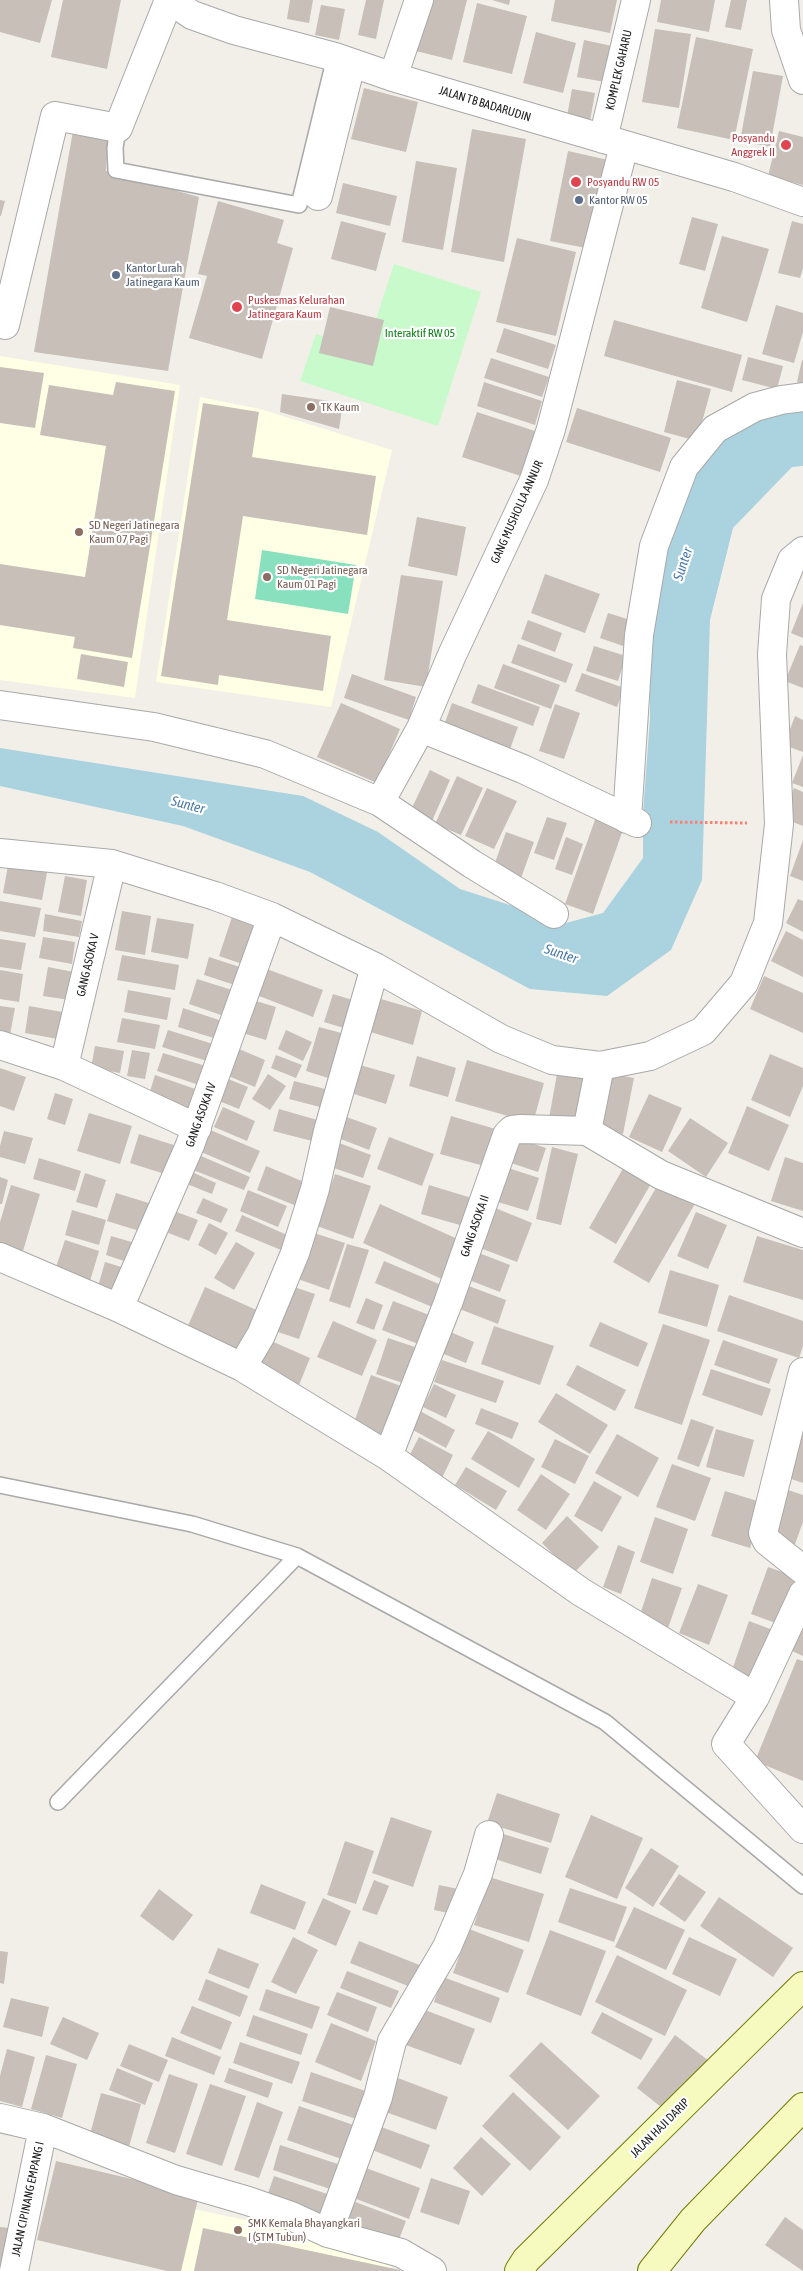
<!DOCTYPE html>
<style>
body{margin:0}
canvas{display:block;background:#f2efe9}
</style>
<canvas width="803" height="2271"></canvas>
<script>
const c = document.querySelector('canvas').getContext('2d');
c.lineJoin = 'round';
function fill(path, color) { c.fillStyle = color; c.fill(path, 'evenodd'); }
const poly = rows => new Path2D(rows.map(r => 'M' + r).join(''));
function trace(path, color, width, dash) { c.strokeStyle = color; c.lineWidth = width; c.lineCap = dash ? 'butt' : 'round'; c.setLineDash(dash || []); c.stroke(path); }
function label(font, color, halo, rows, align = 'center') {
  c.font = font + ' "Asap Condensed",sans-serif'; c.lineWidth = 4.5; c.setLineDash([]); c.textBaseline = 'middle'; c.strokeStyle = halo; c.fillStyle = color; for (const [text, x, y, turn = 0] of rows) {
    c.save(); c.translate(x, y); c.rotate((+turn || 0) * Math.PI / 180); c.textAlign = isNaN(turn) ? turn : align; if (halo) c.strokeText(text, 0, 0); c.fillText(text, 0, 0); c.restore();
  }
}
fill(poly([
 [0,356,180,385,135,698,0,680],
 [200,397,260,409,392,450,331,707,156,682],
 [189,2208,395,2252,390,2271,175,2271]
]), '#ffffe5');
fill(poly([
 [394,264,481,292,438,426,300,381,316,334,366,350]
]), '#c8facc');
fill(poly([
 [262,550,356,565,348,614,255,599]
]), '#88e0be');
fill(poly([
 [803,403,803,466,792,467,733,528,710,620,702,880,671,950,607,996,530,989,310,872,183,826,0,786,0,748,303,796,378,832,460,889,566,923,603,913,643,858,643,813,650,718,650,605,680,501,707,453,745,415]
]), '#aad3df');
fill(poly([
 [0,0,52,0,40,43,0,32],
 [63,0,121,0,107,69,51,57],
 [290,0,313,0,309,23,287,19],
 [366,0,384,0,376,39,358,35],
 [424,0,467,0,452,60,412,50],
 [492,0,510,0,509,5],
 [555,0,617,0,610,33,551,21],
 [661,0,715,0,709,32,657,22],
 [731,0,747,0,741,30,725,27],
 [477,3,527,16,512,74,463,62],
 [321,5,345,9,339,40,315,35],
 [655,29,691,34,679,108,642,102],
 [536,32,576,43,563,93,523,83],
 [696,37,753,49,734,140,677,128],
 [584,40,612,46,605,82,577,77],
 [753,71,783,76,770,147,740,141],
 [364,88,418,102,406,152,351,139],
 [572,89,595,93,589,127,566,122],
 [472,129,526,139,504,262,451,252],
 [73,131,108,135,106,171,199,197,168,371,34,352],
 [779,131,803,137,803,185,768,176],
 [568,151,608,160,591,249,550,241],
 [416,161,457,168,443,250,402,242],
 [343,183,397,196,390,226,336,213],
 [0,200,5,201,1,216,0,216],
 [218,201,284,220,277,243,293,248,262,359,189,338,207,276,198,274],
 [692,217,718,224,705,271,679,264],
 [341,221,386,233,376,271,331,259],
 [792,221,803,224,803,268,800,278,778,273],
 [722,236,769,249,747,322,701,308],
 [517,238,576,252,556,336,496,322],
 [776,305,803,313,803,332,794,363,762,354],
 [330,307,384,320,373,366,319,353],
 [614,320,742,355,732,392,604,356],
 [504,328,556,345,548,369,496,352],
 [748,357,783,366,777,389,742,380],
 [491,358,549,377,542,397,484,378],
 [802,360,803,360,803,384,797,382],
 [0,367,44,373,35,428,0,423],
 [677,380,711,389,697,441,664,432],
 [116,382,175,391,132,658,73,648,75,637,0,625,0,564,85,577,106,446,40,435,49,385,113,395],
 [484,382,542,401,535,425,477,406],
 [282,394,343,403,339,429,280,412],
 [203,403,259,412,252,457,376,476,367,535,243,516,227,620,331,636,323,691,219,675,218,685,161,676],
 [577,408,671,438,660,472,566,442],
 [477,412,538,432,524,477,462,457],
 [417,517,466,527,457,576,408,566],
 [545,574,600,594,585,633,531,613],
 [401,575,443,581,426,687,384,680],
 [803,603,803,638,791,633],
 [608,613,637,622,629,648,600,638],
 [528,620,562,633,555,652,521,639],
 [518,644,573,664,566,683,511,663],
 [800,645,803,646,803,688,785,681],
 [594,646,626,656,618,681,586,671],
 [81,654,128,662,124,687,77,679],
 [503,664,560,685,551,709,494,688],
 [582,673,624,688,617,707,575,691],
 [352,674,416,697,409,720,344,698],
 [478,684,540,707,533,726,471,703],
 [341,703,400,729,377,783,317,757],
 [452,703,518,727,509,752,443,728],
 [555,704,580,713,564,759,539,751],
 [795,716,803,720,803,752,784,745],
 [803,755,803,787,792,783],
 [430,770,450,780,429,828,407,818],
 [457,776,483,788,461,835,435,824],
 [487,788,517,801,494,849,465,836],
 [794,788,803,792,803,826,783,818],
 [547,817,567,823,554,860,534,853],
 [596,817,624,827,593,914,565,904],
 [506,832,534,842,520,881,492,871],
 [566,837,583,844,572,875,555,869],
 [803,840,803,881,790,876],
 [9,860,48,867,42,900,3,893],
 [65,876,87,880,81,916,58,912],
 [798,899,803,901,803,932,786,923],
 [0,901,41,908,35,937,0,931],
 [122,911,151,916,145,955,115,950],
 [45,914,82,921,79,937,43,931],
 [233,914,262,924,248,966,219,956],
 [157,918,194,924,188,959,151,952],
 [786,931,803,940,803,977,771,961],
 [43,937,75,942,72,964,39,958],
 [0,939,26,943,21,970,0,967],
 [122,955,179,965,175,990,117,980],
 [209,957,243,968,238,986,204,975],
 [259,966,323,990,313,1017,249,992],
 [48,967,74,972,70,1000,43,996],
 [0,970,23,974,19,1002,0,999],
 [764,976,803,993,803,1033,750,1009],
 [197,979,232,990,224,1016,189,1004],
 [128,990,171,998,167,1020,124,1012],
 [333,994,359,1002,350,1030,324,1022],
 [374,997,422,1011,413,1045,364,1030],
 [249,999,276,1007,266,1040,239,1032],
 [0,1006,15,1008,10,1035,0,1033],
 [29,1006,68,1013,63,1040,25,1033],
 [183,1008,225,1022,220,1040,178,1027],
 [122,1018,160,1025,155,1049,117,1042],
 [319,1027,345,1034,331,1079,306,1071],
 [168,1030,216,1045,210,1062,162,1047],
 [286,1030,312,1042,303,1061,278,1049],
 [95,1046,124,1051,120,1073,91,1068],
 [232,1046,265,1060,255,1087,221,1073],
 [132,1050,150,1053,145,1079,127,1076],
 [163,1053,209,1067,202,1086,157,1071],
 [770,1054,803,1068,803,1086,790,1117,751,1100],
 [276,1055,302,1065,296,1078,271,1068],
 [417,1056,456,1068,448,1097,409,1086],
 [467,1060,544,1083,533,1123,455,1101],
 [353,1063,395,1075,386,1104,344,1091],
 [0,1068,26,1077,14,1111,0,1106],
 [604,1072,634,1078,623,1134,593,1128],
 [268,1074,286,1086,270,1110,252,1099],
 [557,1074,589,1079,580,1124,549,1118],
 [155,1075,201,1091,193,1113,148,1098],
 [223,1077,248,1087,239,1109,214,1099],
 [294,1081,329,1090,324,1108,289,1099],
 [55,1093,73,1099,65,1125,47,1119],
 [649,1094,682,1108,662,1152,629,1137],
 [747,1106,789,1125,769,1171,728,1153],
 [223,1107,255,1121,247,1141,214,1127],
 [279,1109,321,1121,316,1142,273,1131],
 [89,1113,132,1126,120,1164,77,1151],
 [341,1115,377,1128,369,1150,333,1136],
 [451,1116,499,1130,488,1167,440,1154],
 [690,1118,728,1143,706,1177,668,1151],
 [208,1129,260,1151,250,1173,199,1151],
 [4,1131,33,1138,25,1164,0,1157,0,1146],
 [139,1134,180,1147,171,1176,130,1163],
 [389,1137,434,1154,422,1186,377,1169],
 [513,1137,546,1148,538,1172,505,1161],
 [334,1141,371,1155,363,1178,325,1165],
 [552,1147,578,1154,561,1225,536,1219],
 [194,1153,250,1177,244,1190,188,1168],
 [785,1157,803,1163,803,1211,771,1201],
 [39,1158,81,1171,75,1191,33,1179],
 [625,1165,652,1182,616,1244,589,1228],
 [266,1166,309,1184,299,1207,257,1190],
 [502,1166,539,1178,528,1211,491,1200],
 [192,1172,216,1183,212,1194,187,1184],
 [85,1173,106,1180,97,1208,76,1202],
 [335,1174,371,1186,353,1239,317,1226],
 [0,1177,8,1180,2,1204,0,1204],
 [660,1181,696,1202,649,1283,613,1262],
 [11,1185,40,1194,23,1251,0,1245,0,1222],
 [429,1185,475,1199,467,1227,421,1214],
 [248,1190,287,1206,278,1227,240,1211],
 [116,1193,155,1205,146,1233,107,1221],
 [203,1198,228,1209,221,1223,196,1213],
 [380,1204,462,1241,444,1280,363,1243],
 [488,1205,532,1223,517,1262,472,1245],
 [72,1210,106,1220,99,1245,65,1235],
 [174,1211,198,1220,189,1241,166,1232],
 [696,1212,727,1225,708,1269,677,1256],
 [242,1215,287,1235,281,1250,235,1231],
 [209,1223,228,1233,216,1255,198,1245],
 [314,1233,345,1243,329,1290,298,1279],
 [111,1236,142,1245,136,1265,106,1255],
 [757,1236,803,1250,803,1300,743,1282],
 [65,1240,99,1251,90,1281,55,1270],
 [236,1242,255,1253,234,1290,214,1278],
 [347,1244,369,1250,350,1308,329,1301],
 [479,1253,510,1265,500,1292,469,1280],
 [384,1261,446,1287,437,1309,375,1283],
 [105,1262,128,1269,120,1297,97,1290],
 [670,1270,719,1285,707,1327,658,1313],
 [288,1285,315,1294,299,1339,272,1330],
 [466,1285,506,1300,498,1324,457,1308],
 [205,1287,261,1312,239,1362,183,1337],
 [729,1295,803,1321,803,1346,799,1358,717,1331],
 [366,1298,383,1305,374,1330,356,1323],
 [393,1301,437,1318,426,1347,382,1330],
 [333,1321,377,1340,362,1376,317,1357],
 [600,1322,648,1343,638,1367,589,1346],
 [663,1324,710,1340,682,1425,634,1408],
 [494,1326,554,1346,540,1385,481,1364],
 [448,1331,474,1342,466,1363,439,1352],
 [388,1338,424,1350,412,1386,376,1374],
 [269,1340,310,1358,297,1390,255,1371],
 [723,1340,778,1359,769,1384,714,1365],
 [442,1360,504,1381,496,1403,434,1382],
 [577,1365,626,1390,615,1411,566,1385],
 [711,1369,771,1389,762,1416,702,1395],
 [371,1375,409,1389,389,1442,352,1428],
 [434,1384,456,1395,446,1418,423,1407],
 [556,1393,608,1425,590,1454,538,1422],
 [481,1408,519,1423,512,1439,475,1424],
 [420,1411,455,1430,446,1448,411,1429],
 [691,1419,714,1427,699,1467,677,1459],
 [716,1429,754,1440,744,1477,706,1467],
 [803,1429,803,1483,780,1475],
 [488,1431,535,1459,519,1488,471,1459],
 [617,1434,659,1458,638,1497,595,1473],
 [419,1437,453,1455,441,1480,406,1462],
 [555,1439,589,1456,575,1484,541,1467],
 [672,1464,711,1478,695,1521,656,1507],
 [466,1467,507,1491,496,1510,455,1485],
 [541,1474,570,1494,546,1530,517,1510],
 [594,1481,622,1497,602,1532,574,1516],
 [785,1489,803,1495,803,1522,794,1547,767,1538],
 [725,1491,764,1503,750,1548,711,1536],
 [567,1516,599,1547,573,1574,542,1543],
 [655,1517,688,1529,673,1574,640,1562],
 [618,1545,635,1552,621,1594,603,1587],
 [768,1567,796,1577,778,1624,751,1614],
 [652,1578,682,1588,666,1634,637,1624],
 [698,1584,728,1595,709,1645,679,1633],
 [749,1621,778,1632,757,1689,729,1679],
 [803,1627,803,1656,792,1651],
 [797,1659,803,1661,803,1781,755,1761],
 [497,1793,560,1814,551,1843,487,1823],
 [591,1815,643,1838,617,1899,565,1877],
 [391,1817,432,1831,413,1887,372,1873],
 [500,1833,549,1848,541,1874,492,1858],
 [345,1841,374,1851,356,1904,327,1895],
 [651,1848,679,1866,653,1907,625,1888],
 [679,1874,706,1892,685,1922,659,1904],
 [489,1877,544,1894,529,1942,474,1925],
 [374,1880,389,1886,377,1915,362,1910],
 [261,1884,306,1902,295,1930,250,1913],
 [439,1885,463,1890,458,1915,434,1910],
 [570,1888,627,1907,614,1942,558,1922],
 [159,1889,193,1915,173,1941,140,1916],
 [719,1897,793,1948,773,1977,700,1926],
 [323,1898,351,1911,336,1946,307,1933],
 [634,1907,685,1930,666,1970,615,1947],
 [469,1929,524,1950,508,1993,453,1973],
 [550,1930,606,1951,581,2016,526,1994],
 [293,1937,318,1950,296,1994,271,1982],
 [689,1937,737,1959,720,1996,672,1974],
 [359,1941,427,1968,418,1990,350,1963],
 [218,1948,259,1964,249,1989,208,1973],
 [0,1951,8,1952,4,1984,0,1983],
 [617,1955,687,1990,665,2036,595,2002],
 [347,1971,399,1991,391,2008,340,1988],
 [443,1977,500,1998,491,2023,434,2002],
 [206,1979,248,1996,240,2017,198,2000],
 [266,1989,320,2007,312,2029,259,2010],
 [337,1992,377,2007,368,2032,327,2015],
 [11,1998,49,2007,42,2037,3,2027],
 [192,2006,232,2022,221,2050,180,2033],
 [417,2007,475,2029,461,2065,403,2044],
 [602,2012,653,2039,641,2060,591,2033],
 [253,2015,308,2034,301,2055,246,2036],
 [63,2017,99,2033,87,2060,50,2044],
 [331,2023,376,2041,361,2081,315,2062],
 [675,2035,709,2061,670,2114,637,2088],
 [172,2037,221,2057,214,2075,165,2056],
 [240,2042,300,2062,292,2084,233,2063],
 [541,2042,600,2096,568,2130,509,2076],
 [129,2044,168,2060,159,2082,120,2066],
 [7,2049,35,2057,22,2107,0,2101,0,2076],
 [46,2055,77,2064,62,2118,31,2109],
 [117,2068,153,2083,145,2105,109,2090],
 [229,2068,273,2083,268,2098,224,2082],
 [311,2072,371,2093,362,2121,302,2101],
 [169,2074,198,2084,175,2153,146,2143],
 [390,2075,448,2097,436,2130,377,2109],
 [210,2084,246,2096,222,2166,186,2154],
 [513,2092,561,2137,530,2171,482,2126],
 [101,2093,141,2104,127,2154,88,2142],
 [257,2102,283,2112,259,2178,234,2170],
 [299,2106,359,2127,347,2161,287,2140],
 [376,2125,430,2145,421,2169,367,2148],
 [481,2137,511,2164,482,2196,453,2168],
 [280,2145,344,2166,336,2191,273,2170],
 [56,2161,199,2195,181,2271,167,2271,37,2240],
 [358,2165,420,2188,409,2219,346,2195],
 [274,2176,333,2196,323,2225,264,2205],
 [431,2178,470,2191,459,2225,420,2212],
 [350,2200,406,2221,395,2250,339,2229],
 [785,2217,803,2230,803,2271,765,2245],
 [0,2227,9,2228,3,2269,0,2269],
 [203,2228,400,2270,400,2271,194,2271]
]), '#c7bfb8');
const service = poly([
 [118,128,115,148,116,170,299,205,335,57],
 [0,1485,192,1524,297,1556,605,1722,803,1886],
 [58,1802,297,1556]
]);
const minor = poly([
 [170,0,192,15,234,30,335,57,393,77,734,177,803,202],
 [784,0,786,30,803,80],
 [393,77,419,0],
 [603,139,636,0],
 [318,196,351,64],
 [5,325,55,116,118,128,169,0],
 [0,705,154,727,265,754,380,802,472,864,554,914],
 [421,728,523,769,637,823],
 [380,802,421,728,452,655,534,480,551,429,624,146],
 [627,819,639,635,654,546,684,467,715,429,755,407,781,400,803,397],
 [0,853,112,864,215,896,272,917,375,967,501,1039,552,1060,600,1066,650,1056,703,1031,744,983,768,923,779,824,772,654,776,599,792,560,803,551],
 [0,1045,64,1066,197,1128],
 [64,1066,112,864],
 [587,1131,661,1175,803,1233],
 [0,1257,119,1308,242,1367,388,1456,581,1592,755,1697],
 [119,1308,190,1145,272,917],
 [242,1367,261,1335,295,1253,315,1189,328,1131,375,967],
 [803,1372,763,1533,767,1541,803,1570],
 [388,1456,448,1303,507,1135,512,1130,521,1129,587,1131,600,1066],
 [803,1594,755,1697,726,1744,803,1829],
 [0,2118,43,2128,176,2180,248,2201,291,2216,328,2233,401,2253,432,2271],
 [328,2233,378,2097,392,2041,447,1947,478,1874,489,1835],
 [14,2271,43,2128]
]);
const secondary = poly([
 [519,2271,526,2260,803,1986],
 [652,2271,693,2220,803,2107]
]);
trace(service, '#a9a9a9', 18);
trace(minor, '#a9a9a9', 30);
trace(secondary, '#707d05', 30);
trace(poly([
 [670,822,747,823]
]), '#fa8072', 3, [2.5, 2.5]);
trace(service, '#fff', 15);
trace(minor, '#fff', 28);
trace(secondary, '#f7fabf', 28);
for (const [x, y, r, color] of [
 [786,145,6,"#e0444e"],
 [576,182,6,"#e0444e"],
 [579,200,5,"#5c6f8a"],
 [116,275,5,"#5c6f8a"],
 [237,307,6,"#e0444e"],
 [311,407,5,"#8d6e63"],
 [79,532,5,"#8d6e63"],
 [267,577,5,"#8d6e63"],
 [238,2230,5,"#8d6e63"]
]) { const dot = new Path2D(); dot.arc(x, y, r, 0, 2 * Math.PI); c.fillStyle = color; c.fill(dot); trace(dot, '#fff', 2); }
label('12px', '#222', '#fff', [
 ["KOMPLEK GAHARU",619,70,-77],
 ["JALAN TB BADARUDIN",485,104,17],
 ["GANG MUSHOLLA ANNUR",517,512,-66],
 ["GANG ASOKA V",88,965,-77],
 ["GANG ASOKA IV",201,1115,-70],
 ["GANG ASOKA II",475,1226,-71],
 ["JALAN HAJI DARIP",660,2128,-45],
 ["JALAN CIPINANG EMPANG I",28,2199,-78]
]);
label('12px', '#be3a42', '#fff', [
 ["Posyandu",775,138,"right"],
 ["Anggrek II",775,152,"right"],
 ["Posyandu RW 05",587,182],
 ["Puskesmas Kelurahan",248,300],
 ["Jatinegara Kaum",248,314]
], 'left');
label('12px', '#4e5e75', '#fff', [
 ["Kantor RW 05",589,200],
 ["Kantor Lurah",126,268],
 ["Jatinegara Kaum",126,282]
], 'left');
label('12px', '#0c8416', '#fff', [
 ["Interaktif RW 05",420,333]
]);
label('12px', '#785e54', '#fff', [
 ["TK Kaum",321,407],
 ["SD Negeri Jatinegara",89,525],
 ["Kaum 07 Pagi",89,539],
 ["SD Negeri Jatinegara",277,570],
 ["Kaum 01 Pagi",277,584],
 ["SMK Kemala Bhayangkari",248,2223],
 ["I (STM Tubun)",248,2237]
], 'left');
label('italic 14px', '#4a7aab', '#fff', [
 ["Sunter",683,564,-72],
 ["Sunter",188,805,15],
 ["Sunter",561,954,19]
]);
</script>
